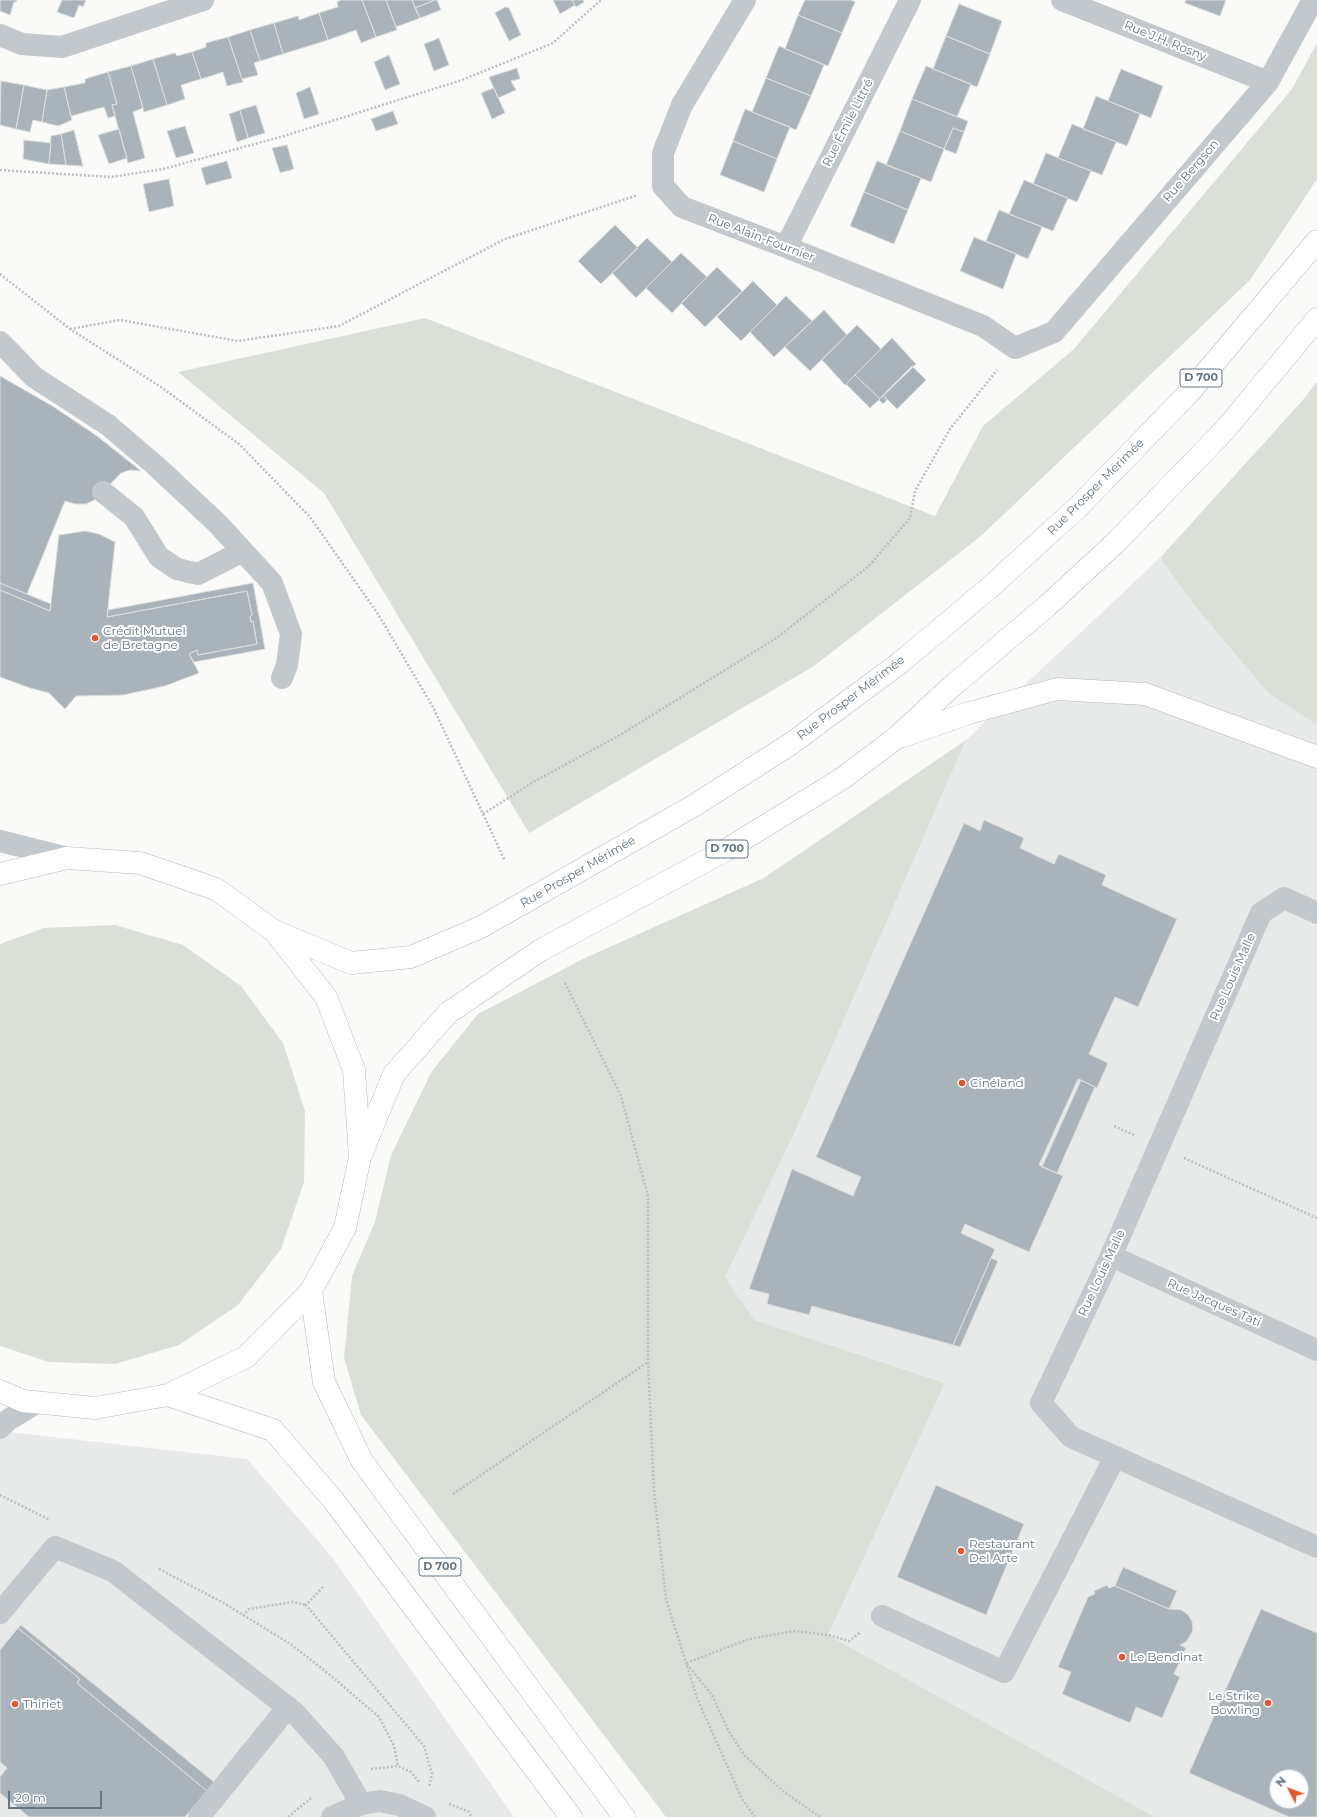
<!DOCTYPE html>
<meta charset="utf-8">
<style>
body{margin:0}
#map{position:relative;width:1317px;height:1817px;overflow:hidden;background:#fafaf8;font-family:Montserrat,sans-serif}
canvas{display:block}
.north{position:absolute;left:1269px;top:1769px;width:40px;height:40px;box-sizing:border-box;background:#fff;border:1px solid #c1c8cd;border-radius:50%;rotate:312deg;font-size:11px;font-weight:700;line-height:16px;text-align:center;color:#657683}
.north::after{content:'';display:block;margin:auto;width:14px;height:18px;background:#e4572e;clip-path:polygon(50% 0,100% 100%,50% 72%,0 100%)}
.scale{position:absolute;left:8px;top:1791px;width:94px;height:18px;box-sizing:border-box;border:2px solid #657683;border-top:0;padding-left:5px;font-size:12px;line-height:14px;white-space:nowrap;color:#657683;-webkit-text-stroke:3px #fff;paint-order:stroke}
</style>
<div id="map">
<canvas width="1317" height="1817"></canvas>
<div class="north">N</div>
<div class="scale">20 m</div>
</div>
<script>
const c = document.querySelector('canvas').getContext('2d');
c.lineJoin = 'round';
function fill(path, color) { c.fillStyle = color; c.fill(path, 'evenodd'); }
const poly = rows => new Path2D(rows.map(r => 'M' + r).join(''));
function trace(path, color, width, dash) { c.strokeStyle = color; c.lineWidth = width; c.lineCap = dash ? 'butt' : 'round'; c.setLineDash(dash || []); c.stroke(path); }
function label(font, color, halo, rows, align = 'center') {
  c.font = font + ' Montserrat,sans-serif'; c.lineWidth = 4; c.setLineDash([]); c.textBaseline = 'middle'; c.strokeStyle = halo; c.fillStyle = color; for (const [text, x, y, turn = 0] of rows) {
    c.save(); c.translate(x, y); c.rotate((+turn || 0) * Math.PI / 180); c.textAlign = isNaN(turn) ? turn : align; if (halo) c.strokeText(text, 0, 0); c.fillText(text, 0, 0); c.restore();
  }
}
fill(poly([
 [1160,558,1194,605,1268,693,1317,725,1317,1817,1155,1817,828,1635,945,1383,753,1320,725,1277,794,1134,966,740],
 [1277,1777,1301,1777,1301,1801,1277,1801],
 [0,1431,247,1459,332,1557,514,1817,0,1817]
]), '#e8e9e9');
fill(poly([
 [1317,43,1317,179,1250,280,981,536,814,666,529,833,324,493,178,372,425,318,935,516,983,426,1074,349,1292,89],
 [1317,382,1317,725,1268,693,1194,605,1160,558,1302,401],
 [966,740,794,1134,725,1277,754,1320,945,1383,828,1635,1155,1817,666,1817,361,1415,344,1358,352,1276,375,1222,391,1155,432,1071,478,1014,585,958,764,878],
 [115,925,183,945,241,986,283,1043,305,1111,304,1182,281,1249,238,1305,179,1345,115,1364,49,1362,0,1346,0,944,44,928]
]), '#dadfd7');
const building = poly([
 [0,0,17,0,16,2,14,2,10,15,0,11,0,0],
 [62,0,86,0,83,7,79,5,74,18,57,12,62,0],
 [341,0,362,0,376,37,361,43,356,30,328,40,319,13,338,7,337,2,341,0],
 [362,0,386,0,397,30,376,37,362,0],
 [386,0,412,0,420,18,396,27,386,0],
 [412,0,435,0,415,8,412,0],
 [435,0,437,0,441,10,420,18,415,8,435,0],
 [553,0,572,0,575,5,560,14,553,0],
 [572,0,583,0,584,2,576,7,572,0],
 [805,0,851,0,855,2,842,33,798,15,805,0],
 [1186,0,1226,0,1220,16,1185,3,1186,0],
 [959,4,1002,21,990,54,946,36,959,4],
 [505,7,509,8,521,35,509,41,495,13,505,7],
 [319,13,328,40,283,54,274,23,298,16,299,20,319,13],
 [798,15,842,33,828,66,785,49,798,15],
 [274,23,283,54,260,61,250,30,274,23],
 [250,30,260,61,254,63,258,75,242,79,228,37,250,30],
 [946,36,990,54,977,87,933,69,946,36],
 [228,37,243,82,227,86,223,72,201,79,192,52,206,47,206,43,228,37],
 [439,38,449,65,434,71,424,44,439,38],
 [779,46,824,65,811,96,766,78,779,46],
 [192,52,201,79,181,85,185,99,167,105,153,59,175,53,177,56,192,52],
 [389,55,400,84,385,90,374,62,389,55],
 [153,59,167,105,144,112,131,66,153,59],
 [131,66,143,108,133,112,145,158,128,163,112,105,117,104,108,72,131,66],
 [926,66,971,84,957,117,912,99,926,66],
 [517,68,520,79,511,81,516,90,498,98,489,77,517,68],
 [1121,69,1163,86,1151,118,1108,101,1121,69],
 [108,72,117,104,112,105,115,116,108,118,104,107,71,116,64,87,85,83,85,79,108,72],
 [766,78,811,96,796,130,752,112,766,78],
 [1,81,24,85,16,129,0,125,1,81],
 [24,85,47,90,42,122,33,120,30,132,16,129,24,85],
 [64,87,72,120,58,126,42,122,47,90,64,87],
 [310,87,319,114,304,119,296,93,310,87],
 [494,88,505,113,492,119,481,93,494,88],
 [1096,96,1140,114,1127,146,1083,129,1096,96],
 [912,99,968,121,964,132,953,128,944,149,900,131,912,99],
 [256,105,265,133,248,138,240,110,256,105],
 [745,109,790,127,777,159,733,141,745,109],
 [240,110,248,138,237,142,229,114,240,110],
 [393,111,398,124,376,131,371,119,393,111],
 [1072,124,1116,142,1102,175,1058,158,1072,124],
 [185,126,194,153,176,158,167,131,185,126],
 [953,128,964,132,956,154,944,149,953,128],
 [119,129,127,158,109,164,98,135,119,129],
 [74,130,83,166,66,165,61,134,74,130],
 [900,131,944,149,931,182,886,165,900,131],
 [61,134,66,165,49,164,51,136,61,134],
 [24,140,51,143,49,164,23,159,24,140],
 [733,141,777,159,764,192,720,175,733,141],
 [287,145,294,169,280,173,272,148,287,145],
 [1046,153,1091,171,1077,202,1033,184,1046,153],
 [227,161,232,178,206,185,201,168,227,161],
 [877,161,921,178,908,210,864,192,877,161],
 [169,179,174,206,149,212,143,184,169,179],
 [1024,180,1068,198,1053,231,1009,214,1024,180],
 [864,192,908,210,894,244,850,226,864,192],
 [999,210,1042,227,1028,259,986,241,999,210],
 [615,225,638,248,601,284,578,261,615,225],
 [974,237,1016,254,1003,289,960,271,974,237],
 [647,238,672,262,636,298,612,273,647,238],
 [681,253,707,277,672,313,646,288,681,253],
 [717,267,742,291,705,327,681,303,717,267],
 [753,281,777,305,741,341,717,317,753,281],
 [786,296,812,321,774,357,750,332,786,296],
 [824,310,847,335,810,371,785,347,824,310],
 [857,325,881,349,845,385,822,360,857,325],
 [892,338,916,364,880,399,855,375,892,338],
 [912,366,926,380,897,409,883,395,912,366],
 [855,375,880,399,870,408,846,384,855,375],
 [0,376,54,407,97,436,141,471,130,470,121,473,96,499,86,504,75,504,65,501,27,594,0,583,0,376],
 [883,395,887,400,883,404,879,400,883,395],
 [85,531,99,534,115,542,107,617,247,591,252,615,250,616,251,622,253,621,257,644,198,655,197,650,189,654,199,673,165,686,123,695,76,696,65,709,49,693,30,688,0,677,0,590,50,611,59,535,85,531],
 [0,583,51,604,50,611,0,590,0,583],
 [253,583,265,649,194,662,189,654,197,650,198,655,257,644,253,621,251,622,250,616,252,615,247,591,107,617,108,610,253,583],
 [984,820,1024,838,1020,848,1054,864,1059,854,1106,875,1102,885,1177,919,1138,1007,1115,997,1089,1054,1108,1063,1097,1088,1078,1079,1058,1123,1039,1165,1063,1176,1029,1252,965,1224,961,1233,995,1249,953,1345,812,1306,809,1315,767,1304,769,1294,749,1289,792,1169,853,1196,861,1177,816,1157,964,823,980,831,984,820],
 [1081,1080,1095,1087,1057,1173,1042,1167,1081,1080],
 [991,1258,998,1261,960,1347,953,1345,991,1258],
 [936,1485,1024,1524,986,1615,897,1577,936,1485],
 [1123,1567,1177,1591,1169,1609,1115,1586,1123,1567],
 [1107,1585,1109,1588,1115,1586,1169,1609,1182,1610,1188,1615,1192,1621,1193,1630,1190,1636,1186,1642,1180,1645,1186,1648,1174,1674,1180,1677,1162,1718,1136,1707,1130,1723,1062,1694,1071,1672,1058,1667,1088,1597,1095,1594,1094,1591,1107,1585],
 [1261,1609,1317,1633,1317,1817,1289,1817,1189,1773,1261,1609],
 [1277,1777,1301,1777,1301,1801,1277,1801,1277,1777],
 [21,1625,214,1782,207,1791,77,1683,80,1679,18,1628,21,1625],
 [18,1628,80,1679,77,1683,207,1791,185,1817,29,1817,0,1793,0,1777,7,1768,0,1762,0,1650,18,1628]
]);
fill(building, '#aab3b9');
trace(building, '#dcdcda', 1);
const major = poly([
 [903,736,969,713,1057,689,1145,694,1317,757],
 [0,874,67,858,140,863,216,889,274,931,326,997,354,1070,360,1157,345,1228,311,1291,246,1357,168,1395,95,1408,23,1401,0,1391],
 [274,931,351,963,411,957,481,927,695,805,792,743,901,662,988,589,1077,508,1187,395,1317,241],
 [360,1157,394,1074,448,1013,541,950,726,850,843,778,896,738,951,687,1047,606,1114,544,1224,431,1317,319]
]);
const highway = poly([
 [311,1291,324,1382,362,1461,624,1817],
 [168,1395,273,1430,334,1501,571,1817]
]);
trace(major, '#b5babe', 23);
trace(highway, '#b4b9bd', 23);
trace(poly([
 [0,170,111,177,163,169,284,136,462,80,553,43,601,0],
 [0,274,70,329,161,387,239,444,310,517,378,614,433,707,505,861],
 [70,329,120,320,238,341,339,326,505,239,638,195],
 [483,814,535,781,620,735,775,639,869,566,910,518,915,491,950,429,997,370],
 [565,983,621,1096,648,1196,648,1361,654,1492,666,1599,697,1698,742,1799,755,1817],
 [1114,1126,1134,1135],
 [1184,1158,1317,1218],
 [453,1494,648,1362],
 [0,1495,50,1520],
 [159,1569,222,1602,292,1645,330,1675,379,1717,394,1746,398,1766],
 [323,1587,306,1605,424,1746,432,1774,429,1788],
 [243,1616,249,1609,293,1602,306,1605],
 [371,1769,398,1766,411,1772,420,1783],
 [449,1804,468,1811,472,1817],
 [288,1817,311,1798],
 [820,1817,783,1791,745,1756,728,1730,712,1695,686,1663,749,1639,794,1631,828,1635,849,1641,861,1632]
]), '#bbbfc2', 2.5, [2, 2]);
trace(poly([
 [745,0,682,105,663,153,663,186,682,207,786,247,983,326,1015,348,1054,332,1268,82,1313,0],
 [1062,0,1268,82],
 [0,35,22,44,62,47,203,0],
 [786,247,910,0],
 [0,342,34,377,108,425,156,466,218,524,272,583,291,634,287,665,282,678],
 [103,492,134,517,159,557,177,569,198,574,243,551],
 [0,841,67,858],
 [1317,913,1284,898,1261,913,1111,1256,1041,1403,1071,1437,1317,1547],
 [1111,1256,1317,1350],
 [0,1428,8,1420,38,1402],
 [0,1613,55,1547,113,1571,295,1713,334,1757,361,1804],
 [882,1616,1004,1672,1115,1457],
 [199,1817,288,1707],
 [332,1817,361,1804,380,1801,399,1805,425,1817]
]), '#c3c8cc', 22);
trace(major, '#fff', 22);
trace(highway, '#fff', 22);
for (const [x, y, r, color] of [
 [95,638,4,"#e4572e"],
 [962,1083,4,"#e4572e"],
 [961,1551,4,"#e4572e"],
 [1122,1657,4,"#e4572e"],
 [1268,1703,4,"#e4572e"],
 [15,1704,4,"#e4572e"]
]) { const dot = new Path2D(); dot.arc(x, y, r, 0, 2 * Math.PI); c.fillStyle = color; c.fill(dot); trace(dot, '#fff', 1.5); }
for (const [x, y, w] of [
 [1201,378,42],
 [727,849,42],
 [440,1567,42]
]) { const box = new Path2D(); box.roundRect(x - w / 2, y - 9, w, 18, 3); c.fillStyle = '#fff'; c.fill(box); trace(box, '#657683', 1); }
label('bold 11px', '#657683', null, [
 ["D 700",1201,378],
 ["D 700",727,849],
 ["D 700",440,1567]
]);
label('12px', '#657683', '#fff', [
 ["Rue J.H. Rosny",1165,41,22],
 ["Rue Émile Littré",848,123,-63],
 ["Rue Bergson",1191,171,-49],
 ["Rue Alain-Fournier",761,238,21],
 ["Rue Prosper Mérimée",1096,487,-45],
 ["Rue Prosper Mérimée",851,698,-37],
 ["Rue Prosper Mérimée",578,872,-30],
 ["Rue Louis Malle",1233,977,-66],
 ["Rue Louis Malle",1102,1273,-65],
 ["Rue Jacques Tati",1214,1303,24]
]);
label('12px', '#657683', '#fff', [
 ["Crédit Mutuel",103,631],
 ["de Bretagne",103,645],
 ["Cinéland",970,1083],
 ["Restaurant",969,1544],
 ["Del Arte",969,1558],
 ["Le Bendinat",1130,1657],
 ["Le Strike",1260,1696,"right"],
 ["Bowling",1260,1710,"right"],
 ["Thiriet",23,1704]
], 'left');
</script>
